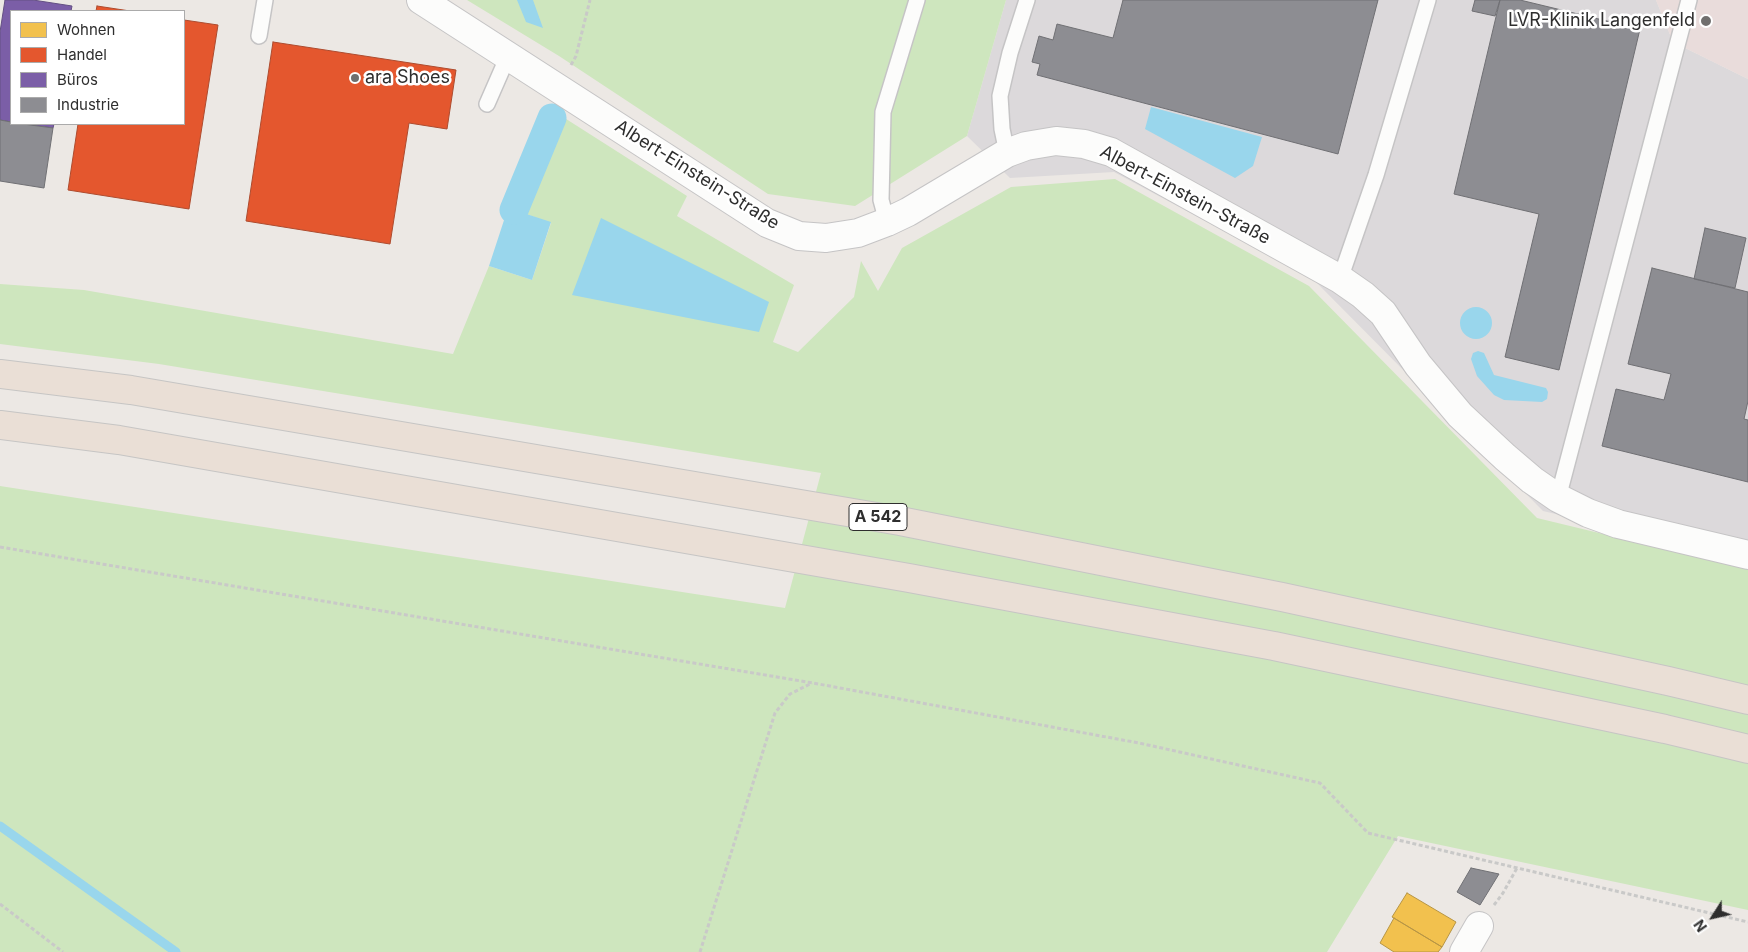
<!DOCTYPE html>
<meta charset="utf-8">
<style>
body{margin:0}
#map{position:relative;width:1748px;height:952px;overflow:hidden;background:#ece8e4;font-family:Inter,sans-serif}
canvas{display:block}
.legend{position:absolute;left:10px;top:10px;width:175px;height:115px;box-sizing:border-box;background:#fff;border:1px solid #ababab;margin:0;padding:6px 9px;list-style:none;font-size:15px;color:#2e2e2e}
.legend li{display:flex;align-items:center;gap:10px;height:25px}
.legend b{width:25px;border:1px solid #ababab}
.north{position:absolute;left:1688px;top:892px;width:50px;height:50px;-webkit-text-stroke:4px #fff;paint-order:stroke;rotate:235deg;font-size:14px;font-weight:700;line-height:20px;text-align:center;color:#2e2e2e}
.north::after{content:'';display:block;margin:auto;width:18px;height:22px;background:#2e2e2e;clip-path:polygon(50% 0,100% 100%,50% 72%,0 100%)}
</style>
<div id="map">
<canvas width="1748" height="952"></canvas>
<ul class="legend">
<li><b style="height:14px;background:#f2c14e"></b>Wohnen</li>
<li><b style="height:14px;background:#e4572e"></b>Handel</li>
<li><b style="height:14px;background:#7b5ea7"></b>Büros</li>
<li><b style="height:14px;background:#8d8d92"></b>Industrie</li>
</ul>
<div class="north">N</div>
</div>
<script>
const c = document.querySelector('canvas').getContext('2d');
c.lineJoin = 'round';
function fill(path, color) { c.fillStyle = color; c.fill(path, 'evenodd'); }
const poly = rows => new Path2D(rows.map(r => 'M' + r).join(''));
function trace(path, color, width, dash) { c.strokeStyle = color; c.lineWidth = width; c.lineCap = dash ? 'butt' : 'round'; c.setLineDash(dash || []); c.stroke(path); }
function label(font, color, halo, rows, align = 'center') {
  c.font = font + ' Inter,sans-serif'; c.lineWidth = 5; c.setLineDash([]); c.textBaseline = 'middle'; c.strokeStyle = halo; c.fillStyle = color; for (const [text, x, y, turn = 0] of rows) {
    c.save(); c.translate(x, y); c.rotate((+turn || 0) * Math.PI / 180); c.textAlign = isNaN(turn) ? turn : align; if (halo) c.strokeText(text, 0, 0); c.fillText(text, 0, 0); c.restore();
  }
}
fill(poly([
 [1006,0,1656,0,1673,42,1748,79,1748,560,1543,511,1313,279,1114,172,1010,178,967,136]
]), '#dcd9db');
fill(poly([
 [1656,0,1748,0,1748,79,1673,42]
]), '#e9dcdb');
fill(poly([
 [467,0,1006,0,967,136,855,206,768,194,559,56],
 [563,117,687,196,677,216,794,285,773,342,798,352,854,297,861,261,878,291,902,248,1011,187,1115,179,1309,286,1537,518,1748,569,1748,910,1398,836,1327,952,0,952,0,486,785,608,821,473,159,364,0,344,0,284,84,290,453,354,489,266,532,280,551,223,523,213]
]), '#cee6be');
fill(poly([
 [517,0,533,0,543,28,526,22],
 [1151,107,1262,137,1253,166,1235,178,1145,129],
 [508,208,551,222,532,280,489,266],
 [601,218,769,302,759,332,572,295],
 '1460 323a16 16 0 1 1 32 0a16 16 0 1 1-32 0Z',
 [1478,351,1484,353,1494,375,1546,388,1548,392,1547,399,1542,402,1504,400,1494,395,1477,376,1471,359,1473,353]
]), '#99d6ec');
const homes = poly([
 [1407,893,1456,922,1442,947,1392,917,1407,893],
 [1394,918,1442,947,1438,952,1394,952,1380,943,1394,918]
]);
fill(homes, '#f2c14e');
trace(homes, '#b79544', 1);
const shops = poly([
 [97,6,130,11,96,11,97,6],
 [184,20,218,25,189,209,68,190,78,124,184,124,184,20],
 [273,42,456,70,447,129,409,123,390,244,246,221,273,42]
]);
fill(shops, '#e4572e');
trace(shops, '#ad4b2e', 1);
const offices = poly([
 [5,0,33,0,72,6,71,11,11,11,11,122,0,120,0,32,5,0],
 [23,124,54,124,53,128,23,124]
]);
fill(offices, '#7b5ea7');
trace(offices, '#645083', 1);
const industry = poly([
 [1123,0,1378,0,1338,154,1037,75,1040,64,1032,62,1039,36,1053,40,1057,24,1113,38,1123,0],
 [1475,0,1500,0,1495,16,1472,11,1475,0],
 [1500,0,1520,0,1640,29,1559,370,1505,357,1539,214,1454,194,1500,0],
 [0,120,11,122,11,124,23,124,53,128,44,188,0,181,0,120],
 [1705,228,1746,238,1735,288,1694,279,1705,228],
 [1652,268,1748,292,1748,401,1744,419,1748,420,1748,482,1602,446,1616,389,1664,400,1671,374,1628,364,1652,268],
 [1471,868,1499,874,1480,905,1457,892,1471,868]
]);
fill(industry, '#8d8d92');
trace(industry, '#707074', 1);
trace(poly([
 [0,826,176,952]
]), '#99d6ec', 9);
trace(poly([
 [514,210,552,118]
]), '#99d6ec', 29);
const service = poly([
 [259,36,265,0],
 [487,104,508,56],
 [1007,153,1002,129,1000,96,1010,53,1027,0],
 [887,222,881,200,883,112,917,0],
 [1340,279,1376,175,1428,0],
 [1558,498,1689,0]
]);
const minor = poly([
 [421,0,767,223,799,236,826,238,858,233,887,222,908,212,1007,153,1026,146,1056,141,1084,144,1111,152,1340,279,1363,295,1383,313,1418,365,1460,415,1505,457,1532,480,1558,498,1588,513,1618,524,1748,555],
 [1464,952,1479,926]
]);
const motorway = poly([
 [0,374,131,390,900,521,1282,597,1668,681,1748,700],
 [0,425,119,440,909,578,1274,646,1665,729,1748,749]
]);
trace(service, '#c5c4c5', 18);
trace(minor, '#c5c4c5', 30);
trace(motorway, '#c6c5c4', 30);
trace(poly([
 [571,65,576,56,590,0],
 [0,547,813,683,1139,743,1320,783,1368,833,1748,922],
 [0,904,63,952],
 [1494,905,1503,893,1517,868],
 [700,952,775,713,790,694,812,683]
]), '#c9c9c8', 3, [4, 2.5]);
trace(service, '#fcfcfb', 15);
trace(minor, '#fcfcfb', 28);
trace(motorway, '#eadfd6', 28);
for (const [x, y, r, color] of [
 [1706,21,6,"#706f6e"],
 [355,78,5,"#706f6e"]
]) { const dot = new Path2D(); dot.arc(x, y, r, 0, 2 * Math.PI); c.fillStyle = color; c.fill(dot); trace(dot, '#fff', 2); }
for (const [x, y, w] of [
 [878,517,58]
]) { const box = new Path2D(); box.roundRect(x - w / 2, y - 13.5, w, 27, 4); c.fillStyle = '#fff'; c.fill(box); trace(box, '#2e2e2e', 1); }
label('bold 16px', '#2e2e2e', null, [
 ["A 542",878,517]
]);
label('18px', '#2e2e2e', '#fff', [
 ["LVR-Klinik Langenfeld",1695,21],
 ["ara Shoes",365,78,"left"]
], 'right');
label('18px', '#2e2e2e', '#fff', [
 ["Albert-Einstein-Straße",697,175,32],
 ["Albert-Einstein-Straße",1185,195,28]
]);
</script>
